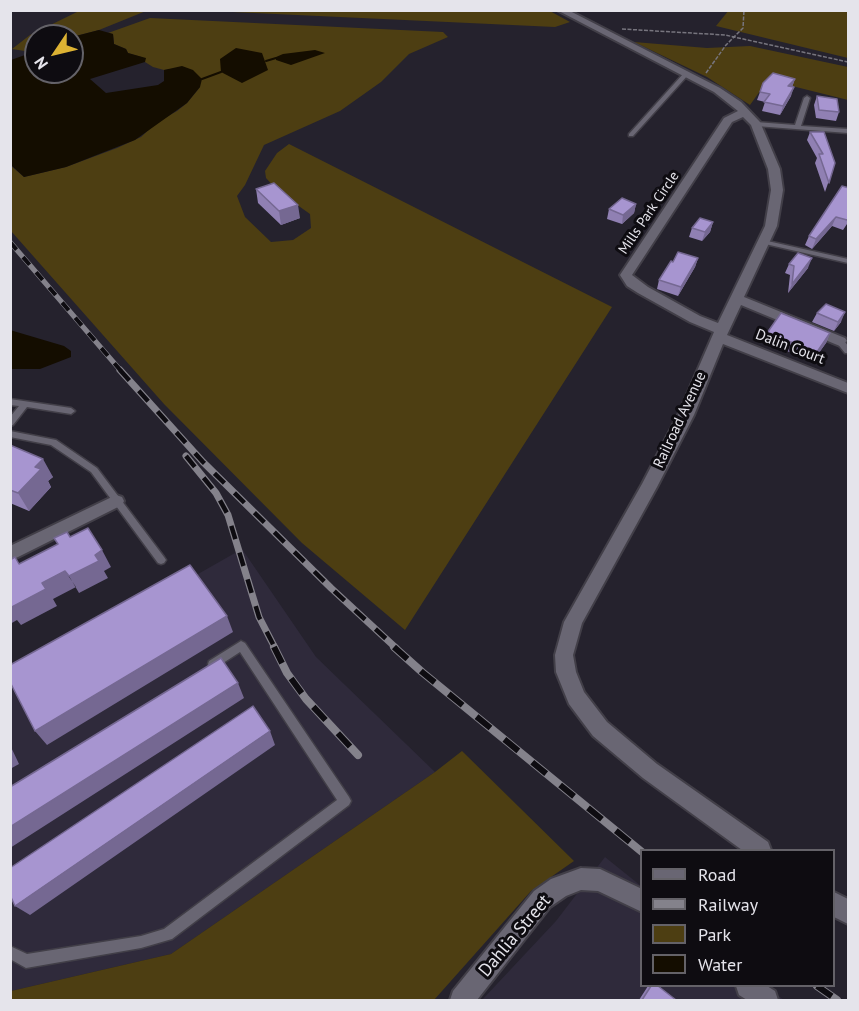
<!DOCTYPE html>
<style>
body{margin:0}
#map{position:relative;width:859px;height:1011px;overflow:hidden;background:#25222d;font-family:"PT Sans",sans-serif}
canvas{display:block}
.frame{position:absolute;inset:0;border:12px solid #e5e4eb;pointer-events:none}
.legend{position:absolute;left:640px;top:849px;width:195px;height:138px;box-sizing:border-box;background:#0e0c11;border:2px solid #646268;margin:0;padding:8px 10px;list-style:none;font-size:18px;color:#e5e4eb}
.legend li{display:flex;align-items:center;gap:12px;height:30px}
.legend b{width:30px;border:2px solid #646268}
.north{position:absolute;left:24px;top:24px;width:60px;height:60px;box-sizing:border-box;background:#0e0c11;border:2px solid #646268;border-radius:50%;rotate:235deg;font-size:16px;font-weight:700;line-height:24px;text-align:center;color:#e5e4eb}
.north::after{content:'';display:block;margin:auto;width:21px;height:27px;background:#dcb233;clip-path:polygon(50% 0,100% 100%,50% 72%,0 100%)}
</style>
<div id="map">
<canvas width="859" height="1011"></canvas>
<div class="frame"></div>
<ul class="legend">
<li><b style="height:8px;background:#696673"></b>Road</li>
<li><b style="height:8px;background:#84828b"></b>Railway</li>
<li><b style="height:16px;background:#4d3e12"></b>Park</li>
<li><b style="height:16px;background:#140d00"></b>Water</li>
</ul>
<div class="north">N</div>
</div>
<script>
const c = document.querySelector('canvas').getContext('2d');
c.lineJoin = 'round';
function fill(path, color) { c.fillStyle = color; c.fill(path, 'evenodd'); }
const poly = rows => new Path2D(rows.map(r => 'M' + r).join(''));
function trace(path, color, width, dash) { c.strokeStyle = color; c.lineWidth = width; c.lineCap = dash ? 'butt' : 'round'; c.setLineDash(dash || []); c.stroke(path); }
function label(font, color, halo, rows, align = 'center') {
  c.font = font + ' "PT Sans",sans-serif'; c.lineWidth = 6; c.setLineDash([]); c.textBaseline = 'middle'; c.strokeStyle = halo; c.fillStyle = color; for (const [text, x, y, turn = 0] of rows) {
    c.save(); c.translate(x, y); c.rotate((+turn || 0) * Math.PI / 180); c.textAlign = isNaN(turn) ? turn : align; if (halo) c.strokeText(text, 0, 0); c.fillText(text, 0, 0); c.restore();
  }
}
fill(poly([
 [242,549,316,657,435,772,171,954,11,991,10,681],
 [605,857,641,886,642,986,765,986,784,1000,482,1000,556,921]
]), '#2f2a3b');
fill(poly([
 [548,10,570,22,555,27,211,11],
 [729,10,848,11,848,58,716,26],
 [79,11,146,11,99,30,72,37,36,36,36,51,31,52,12,49,30,35],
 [150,18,443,32,448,37,409,54,381,82,340,111,264,145,245,185,237,196,245,217,271,242,293,240,311,228,310,214,279,192,266,178,265,171,277,153,289,144,612,307,405,630,302,543,164,404,11,231,10,165,24,177,66,167,117,148,141,137,156,123,177,111,187,103,200,87,170,69,164,70,153,67,145,62,141,57,128,53,126,49,114,44,113,34,108,33],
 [634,42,707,48,750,46,848,67,848,100,768,80,750,105,707,77],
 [462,751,574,861,531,891,434,1000,11,1000,11,991,171,954,435,772]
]), '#4d3e12');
fill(poly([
 [99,30,113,34,114,44,126,49,128,53,146,58,145,62,90,79,106,93,158,85,164,81,164,70,182,66,193,70,202,79,200,87,187,103,135,140,66,167,24,177,11,165,11,60,36,51,36,72,72,72,72,37],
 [236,48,262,53,268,70,242,83,221,72,220,59],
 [315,50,325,53,291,65,276,60,276,57,283,54],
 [10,330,64,346,71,351,71,357,40,369,11,369]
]), '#140d00');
trace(poly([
 [266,61,276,58],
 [202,79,221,72]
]), '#140d00', 2);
const service = poly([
 [683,74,688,75,633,136,629,136,629,134,683,74],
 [807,96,810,98,801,126,848,129,848,133,756,126,753,124,756,122,795,125,804,98,807,96],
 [763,240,848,259,848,263,761,243,760,242,763,240],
 [837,339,843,339,848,346,848,353,845,353,837,343,837,339],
 [10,399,71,408,75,411,71,414,27,407,13,425,10,426,10,417,19,406,10,405,10,399],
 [10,431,56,440,97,468,164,557,166,560,164,563,161,564,158,563,91,472,51,445,10,437,10,431],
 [241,641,245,643,349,797,351,801,349,805,172,939,141,948,26,968,10,959,10,946,27,954,141,936,164,929,337,800,240,652,217,667,213,669,209,667,208,664,209,661,241,641]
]);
const minor = poly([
 [557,10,568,10,720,88,741,102,760,122,780,169,783,190,777,226,744,297,845,338,847,341,840,346,835,344,741,305,727,335,848,383,848,393,723,344,694,415,657,487,582,623,573,655,576,672,584,692,607,722,657,764,768,842,771,850,742,850,643,778,593,736,569,704,556,672,555,655,564,622,642,484,678,415,714,332,690,322,638,293,627,286,620,275,724,118,738,111,714,92,557,10],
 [743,117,751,125,768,169,771,190,765,226,718,323,700,316,648,287,632,275,732,122,743,117],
 [116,495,122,497,124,501,122,505,10,561,10,546,116,495],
 [581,868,600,869,642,889,642,912,598,891,581,890,566,896,550,907,477,1000,450,1000,453,991,534,891,551,879,581,868],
 [834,892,848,899,848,924,834,917,834,892],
 [736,986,767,986,775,991,778,1000,747,1000,739,995,736,986]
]);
trace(service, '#423f48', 3);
trace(minor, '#423f48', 4);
trace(poly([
 [622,29,725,35,848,62],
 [706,73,726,45,743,28,744,10]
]), '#77757e', 1.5, [4, 1.5]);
fill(service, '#696673');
fill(minor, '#696673');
const railFar2 = poly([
 [10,242,121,371]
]);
const railFar1 = poly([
 [120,370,203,462,331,588,396,648],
 [186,456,216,493,228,515,259,617,275,648]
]);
const rail = poly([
 [274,647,287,673,306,699,358,755],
 [394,647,422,672,642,852],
 [817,986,837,1000]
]);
trace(railFar2, '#84828b', 5);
trace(railFar1, '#84828b', 7);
trace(rail, '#84828b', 8);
trace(railFar2, '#0e0c11', 4, [10]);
trace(railFar1, '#0e0c11', 4.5, [14]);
trace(rail, '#0e0c11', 6, [18]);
fill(poly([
 [795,79,792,87,791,96,780,115,762,111,765,102,757,100,760,92],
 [817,96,839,112,836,121,816,118,814,105],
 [810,132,835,163,825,192,815,163,817,158,807,140],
 [849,188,849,221,843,230,832,226,812,249,805,245,809,236],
 [256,189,300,218,281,225,258,203],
 [636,204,634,213,622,224,607,219,609,209],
 [713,222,710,232,702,241,689,237,692,228],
 [698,258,695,267,678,296,657,289,659,280,673,262],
 [789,264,808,268,788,293,790,275,785,273],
 [817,313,841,322,834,331,812,322],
 [767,333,830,333,826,343,813,361,763,342],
 [10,445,53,477,48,481,51,487,29,511,10,503],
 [648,986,658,986,676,1000,639,1000]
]), '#9080b3');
fill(poly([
 [795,79,792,87,788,86],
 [794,87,791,96,780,115,783,106],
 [636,204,634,213,622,224,623,215],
 [298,205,300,218,281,225,279,211],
 [836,217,832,226,812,249,816,239],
 [713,222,710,232,702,241,705,232],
 [698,258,695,267,678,296,681,287],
 [812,258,808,268,788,293,792,284],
 [845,312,841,322,834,331,838,322],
 [830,333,826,343,813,361,817,352],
 [43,459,53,477,48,481,51,487,29,511,18,493,35,467],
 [102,550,111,567,104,571,108,578,79,593,69,576,95,555],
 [65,571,76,587,53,599,57,606,21,625,17,620,10,624,10,608,42,583],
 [227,616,233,632,47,745,35,731],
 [238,683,244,698,10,848,10,827],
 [270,731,275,745,30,915,15,906],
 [10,745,19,764,10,769]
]), '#756892');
const building = poly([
 [773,73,795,79,788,86,794,87,783,106,764,102,770,94,760,92,763,83,773,73],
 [817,96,837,99,839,112,819,110,817,96],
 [810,132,824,132,835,163,829,183,819,154,823,154,810,132],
 [274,183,298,205,279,211,256,189,274,183],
 [842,186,849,188,849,218,847,220,836,217,816,239,809,236,842,186],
 [622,198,636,204,623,215,609,209,622,198],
 [700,218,713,222,705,232,692,228,700,218],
 [678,252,698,258,681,287,659,280,671,261,673,262,678,252],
 [798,253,812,258,792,284,794,266,789,264,798,253],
 [826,304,845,312,838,322,817,313,826,304],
 [781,313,830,333,817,352,767,333,781,313],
 [10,445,43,459,35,467,41,469,18,493,10,490,10,445],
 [88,528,102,550,95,555,99,561,69,576,65,571,42,583,46,589,10,608,10,560,15,557,19,564,58,544,54,538,67,532,70,537,88,528],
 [190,565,227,616,35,731,10,682,10,665,190,565],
 [221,658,238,683,10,827,10,787,221,658],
 [253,706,270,731,15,906,10,895,10,868,253,706],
 [651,986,658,986,676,1000,642,1000,651,986]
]);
fill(building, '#a795d0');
trace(building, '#756892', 1.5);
label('14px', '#e5e4eb', '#0e0c11', [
 ["Mills Park Circle",649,213,-56]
]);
label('15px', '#e5e4eb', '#0e0c11', [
 ["Dalin Court",790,347,21],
 ["Railroad Avenue",680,420,-65]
]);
label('18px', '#e5e4eb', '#0e0c11', [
 ["Dahlia Street",515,936,-50]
]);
</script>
